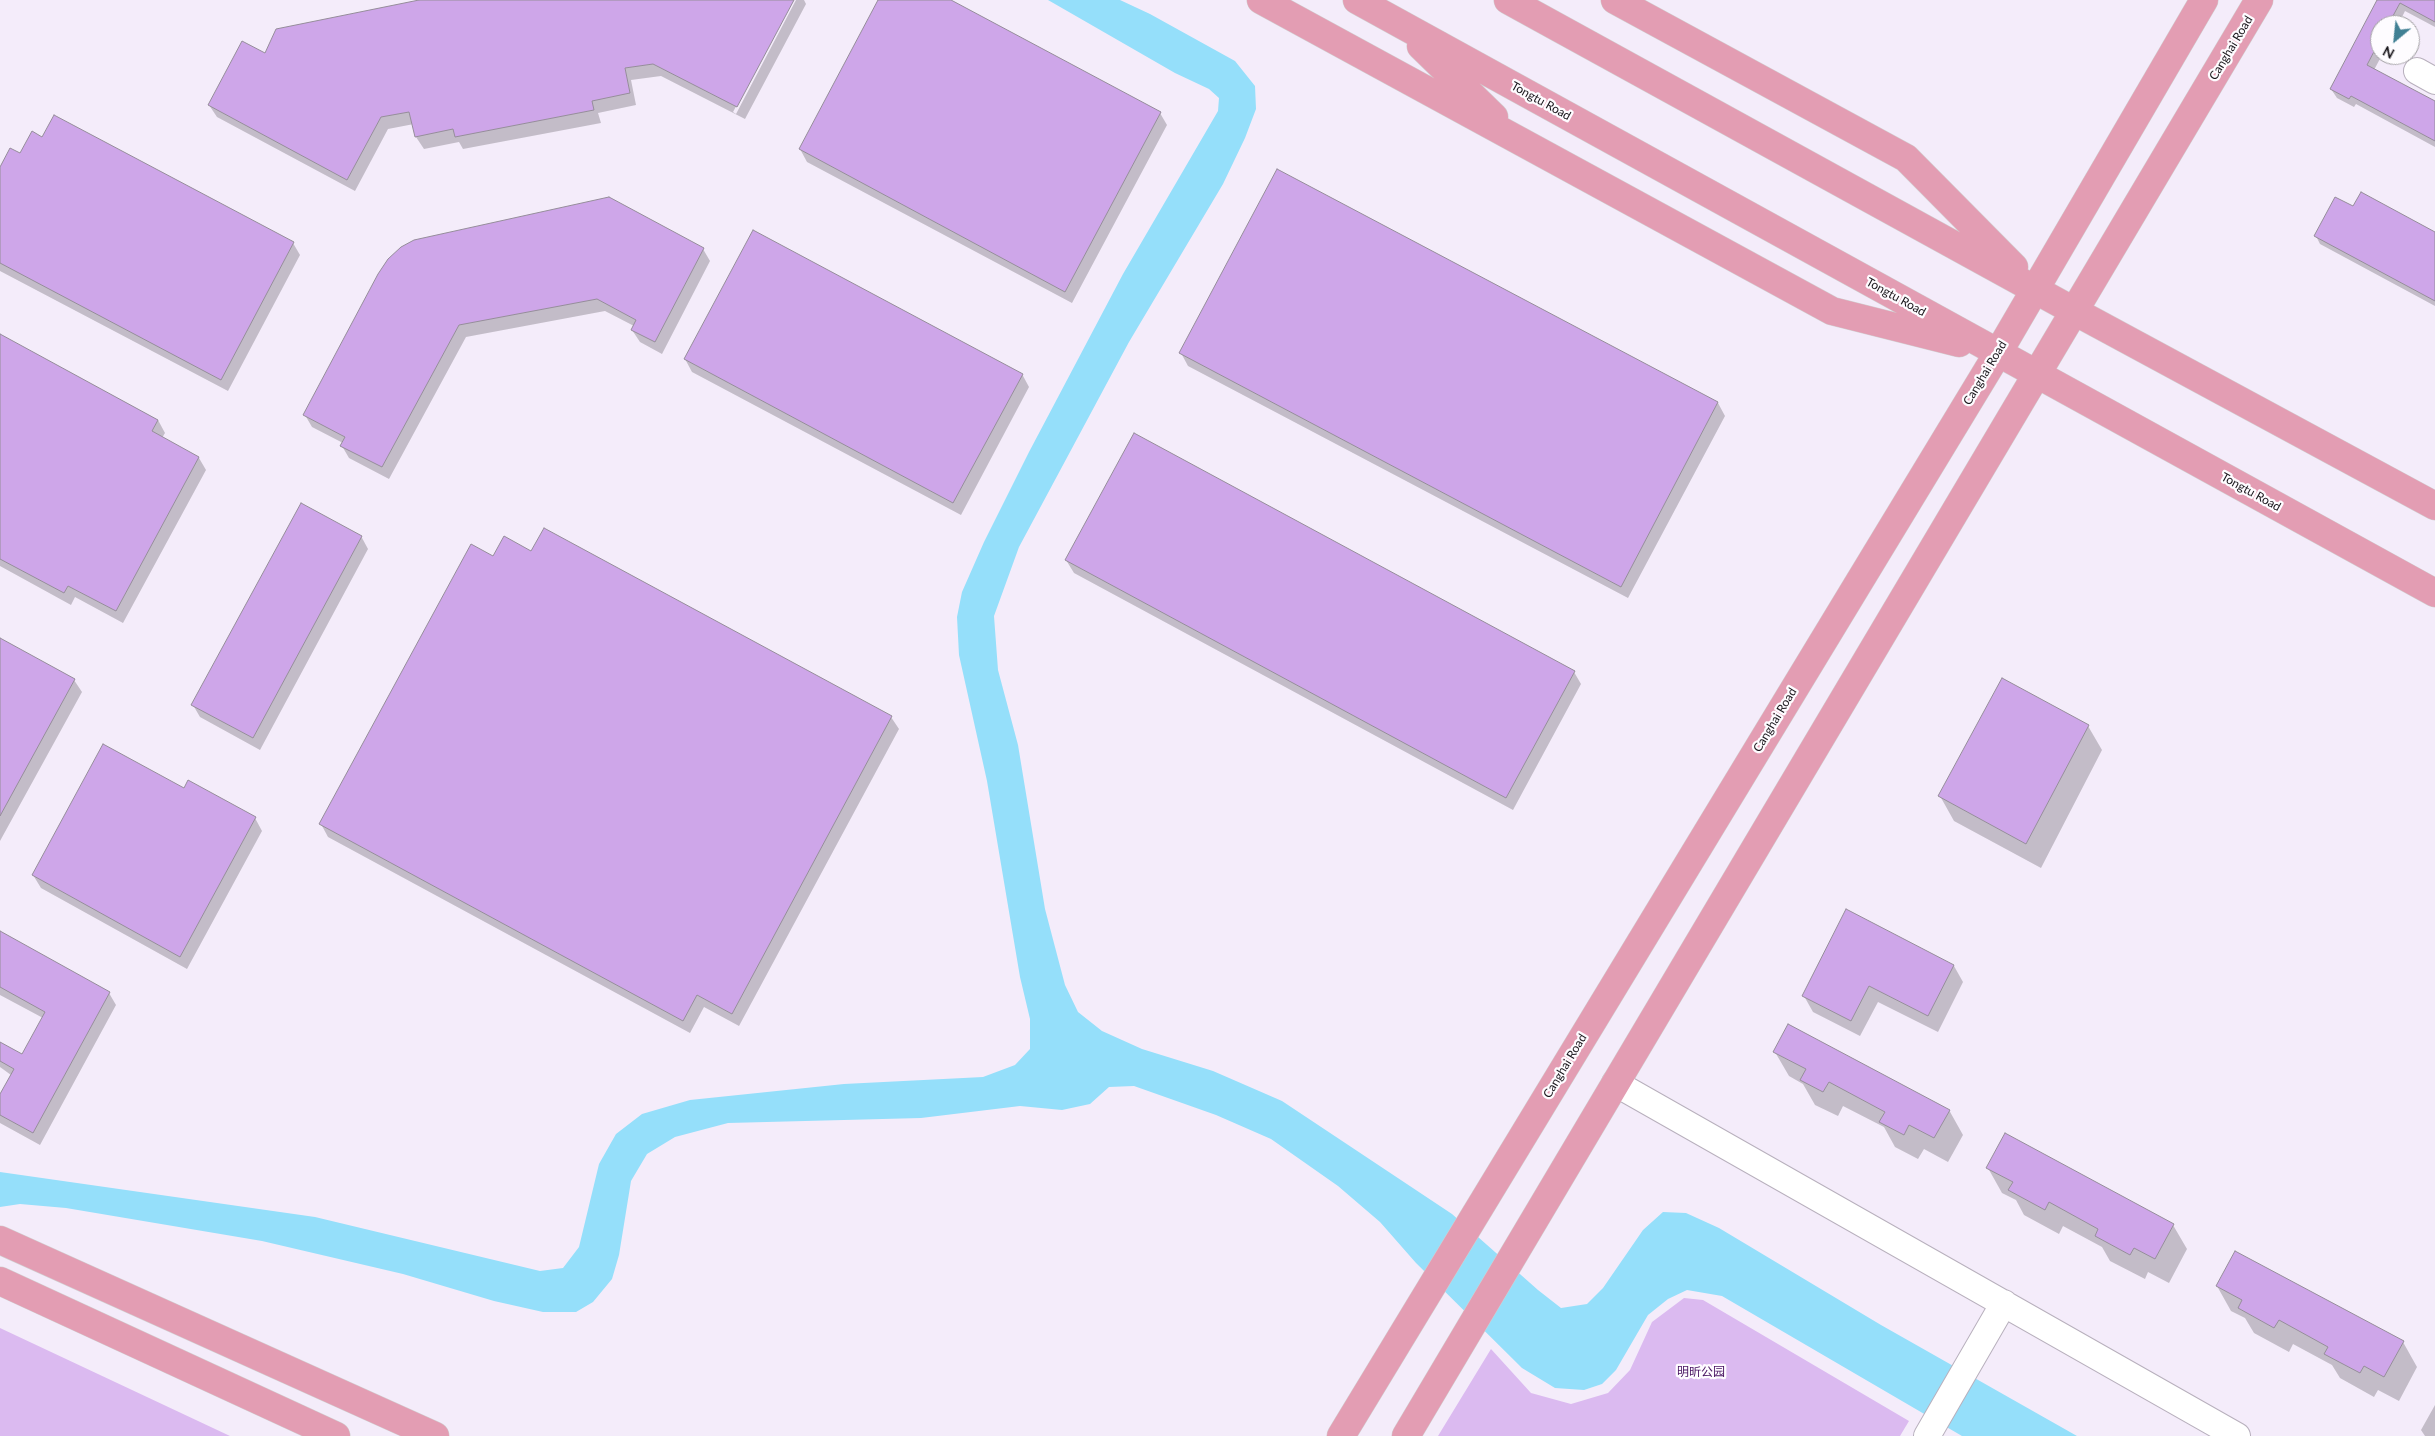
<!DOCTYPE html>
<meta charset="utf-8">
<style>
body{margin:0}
#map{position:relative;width:2435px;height:1436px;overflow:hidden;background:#f4ecfa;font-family:Lato,sans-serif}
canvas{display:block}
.north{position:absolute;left:2370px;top:15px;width:50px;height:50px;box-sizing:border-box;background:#fefcff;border:1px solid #a2a0a3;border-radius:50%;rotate:208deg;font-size:14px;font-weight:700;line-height:20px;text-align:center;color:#18151a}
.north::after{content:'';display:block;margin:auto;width:18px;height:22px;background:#418094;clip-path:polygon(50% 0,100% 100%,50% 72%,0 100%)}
</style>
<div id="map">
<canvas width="2435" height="1436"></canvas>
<div class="north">N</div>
</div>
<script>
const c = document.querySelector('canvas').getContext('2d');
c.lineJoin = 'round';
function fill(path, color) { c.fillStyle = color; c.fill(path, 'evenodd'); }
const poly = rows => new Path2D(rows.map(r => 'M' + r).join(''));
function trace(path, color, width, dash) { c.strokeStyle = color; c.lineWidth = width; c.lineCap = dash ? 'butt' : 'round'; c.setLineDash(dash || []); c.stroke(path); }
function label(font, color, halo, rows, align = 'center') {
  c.font = font + ' Lato,"Noto Sans SC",sans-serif'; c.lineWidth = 4.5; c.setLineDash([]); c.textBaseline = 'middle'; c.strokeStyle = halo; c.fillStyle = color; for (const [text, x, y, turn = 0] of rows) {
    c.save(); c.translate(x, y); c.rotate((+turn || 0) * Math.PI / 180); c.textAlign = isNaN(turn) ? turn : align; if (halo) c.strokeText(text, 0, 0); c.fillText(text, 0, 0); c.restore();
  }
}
fill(poly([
 [1684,1298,1703,1300,1909,1421,1900,1436,1438,1436,1491,1349,1531,1393,1571,1404,1608,1393,1630,1370,1652,1322],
 [0,1328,230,1436,0,1436]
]), '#dbbaf0');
fill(poly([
 [1048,0,1120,0,1150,14,1235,61,1255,86,1256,109,1245,138,1223,184,1129,342,1019,547,994,616,998,670,1018,745,1045,909,1065,985,1078,1012,1102,1031,1142,1049,1213,1071,1282,1101,1452,1214,1538,1290,1561,1308,1587,1304,1603,1288,1643,1230,1663,1212,1686,1213,1719,1228,1881,1325,2077,1436,1962,1436,1722,1296,1687,1290,1668,1299,1648,1315,1616,1370,1602,1384,1584,1390,1555,1388,1522,1368,1416,1263,1380,1222,1338,1186,1271,1139,1216,1115,1134,1086,1109,1087,1090,1104,1062,1110,1020,1106,921,1118,728,1123,675,1137,647,1154,631,1181,619,1255,612,1279,593,1302,576,1312,543,1312,494,1301,403,1274,262,1241,66,1208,20,1204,0,1207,0,1172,315,1217,540,1271,563,1268,579,1247,599,1164,616,1134,642,1114,690,1100,844,1084,983,1077,1015,1065,1030,1049,1030,1019,1020,977,987,781,959,655,957,617,962,592,984,542,1029,452,1123,274,1218,111,1219,98,1209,89,1175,73]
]), '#95dffa');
fill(poly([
 [425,0,793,0,733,112,736,114,796,0,804,0,806,4,745,119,661,76,631,80,636,105,598,113,601,123,463,149,459,142,424,149,416,137,414,124,388,129,355,191,217,117,209,105,265,55],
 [880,0,949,0,1160,113,1167,125,1072,303,807,162,800,149],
 [2378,0,2435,0,2435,27,2405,11,2398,25,2380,25,2380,55,2382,55,2374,70,2435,103,2435,147,2356,104,2354,107,2337,98,2331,89],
 [43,139,293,243,300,255,228,391,0,271,0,170],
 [1277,170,1718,403,1725,416,1628,598,1188,366,1181,353],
 [2354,208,2435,233,2435,306,2320,244,2316,236],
 [703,249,710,261,662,354,640,342,632,330,634,326,605,311,466,337,389,479,349,458,342,446,343,443,312,427,305,415,379,275],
 [0,335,158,420,165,433,162,438,199,458,206,470,123,623,75,597,71,605,0,566],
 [685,359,1022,374,1029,387,961,515,692,372],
 [361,536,368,549,260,750,200,717,193,705],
 [532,553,891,717,899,729,739,1026,704,1007,690,1033,328,837,321,824,493,558],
 [1066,560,1574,672,1581,684,1513,810,1074,573],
 [0,639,74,680,82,692,0,841],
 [2088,726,2102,750,2041,868,1954,821,1940,796],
 [184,790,255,818,262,831,187,969,41,888,33,875],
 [0,937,109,993,116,1005,40,1145,0,1123,0,1096,11,1075,0,1067,0,1048,22,1055,43,1018,0,995],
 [1954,966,1963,982,1938,1032,1878,1002,1860,1036,1813,1012,1804,996],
 [1775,1052,1949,1110,1963,1135,1948,1162,1924,1149,1918,1159,1895,1147,1884,1127,1843,1106,1838,1116,1815,1105,1803,1084,1789,1076],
 [1988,1168,2173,1225,2187,1249,2169,1283,2148,1272,2145,1279,2110,1261,2102,1247,2063,1226,2059,1234,2024,1215,2016,1200,2002,1193],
 [2217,1286,2403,1342,2417,1367,2399,1401,2378,1390,2374,1397,2340,1378,2332,1365,2293,1344,2289,1352,2254,1333,2245,1318,2231,1311],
 [2435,1405,2435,1436,2425,1436,2421,1430]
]), '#0003');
const building = poly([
 [419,0,794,0,737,107,653,64,625,68,630,93,592,101,594,110,455,137,453,129,415,137,409,112,381,117,347,180,208,105,242,41,265,53,276,29,419,0],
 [878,0,951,0,1161,112,1065,292,799,149,878,0],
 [2377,0,2435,0,2435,22,2400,3,2388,25,2380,25,2380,40,2367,65,2435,101,2435,141,2351,96,2349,99,2330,89,2377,0],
 [54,115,294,242,221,380,0,263,0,167,10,148,20,153,32,131,42,137,54,115],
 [1277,169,1718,402,1621,587,1179,353,1277,169],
 [2361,192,2435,232,2435,301,2314,236,2335,197,2353,206,2361,192],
 [609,197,704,248,655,342,631,330,636,320,597,299,459,325,382,467,340,446,345,437,303,415,378,274,388,259,401,247,414,240,609,197],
 [753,230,1023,374,953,503,684,359,753,230],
 [0,334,158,420,152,431,199,457,116,611,68,586,64,593,0,559,0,334],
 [1134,433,1575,671,1506,798,1065,560,1134,433],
 [301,503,362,536,253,738,191,705,301,503],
 [544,528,892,716,732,1014,697,995,683,1021,319,824,471,544,493,556,504,536,531,551,544,528],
 [0,638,75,679,0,816,0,638],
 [2002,678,2089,725,2026,844,1938,796,2002,678],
 [103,744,184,788,188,780,256,817,180,957,32,875,103,744],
 [1846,909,1954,965,1928,1016,1869,986,1851,1021,1802,996,1846,909],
 [0,931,110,992,33,1133,0,1115,0,1094,14,1069,0,1061,0,1042,22,1054,45,1012,0,987,0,931],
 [1788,1024,1950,1110,1934,1138,1909,1125,1904,1135,1879,1122,1885,1112,1829,1082,1823,1092,1800,1080,1806,1069,1773,1052,1788,1024],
 [2005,1133,2174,1224,2155,1259,2134,1248,2130,1255,2095,1236,2098,1229,2049,1202,2045,1210,2008,1190,2013,1182,1986,1168,2005,1133],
 [2235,1251,2404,1341,2384,1377,2364,1366,2360,1373,2324,1354,2328,1347,2279,1320,2274,1328,2238,1308,2242,1300,2216,1286,2235,1251]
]);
fill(building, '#cea6e9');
trace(building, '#958d9a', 1);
const minor = poly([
 [2417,71,2435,81],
 [1615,1083,2237,1436],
 [1927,1436,2004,1303]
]);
const major = poly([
 [1261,0,1832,311,1959,343],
 [1357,0,2435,593],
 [1508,0,2074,311,2435,506],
 [1615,0,1906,158,2014,267],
 [1421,46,1494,117],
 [0,1240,435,1436],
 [0,1281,336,1436],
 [1341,1436,1998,353,2204,0],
 [1406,1436,2259,0]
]);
trace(minor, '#b8b0bd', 28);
trace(major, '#d1d0d1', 29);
trace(minor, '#fff', 26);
trace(major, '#e39db3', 28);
label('12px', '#18151a', '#fefcff', [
 ["Canghai Road",2231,48,-59],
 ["Tongtu Road",1541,101,29],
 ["Tongtu Road",1896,297,29],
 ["Canghai Road",1985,373,-59],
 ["Tongtu Road",2251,492,29],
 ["Canghai Road",1775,720,-59],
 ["Canghai Road",1565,1066,-59]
]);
label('12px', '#461160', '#fefcff', [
 ["明昕公园",1701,1372]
]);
</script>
